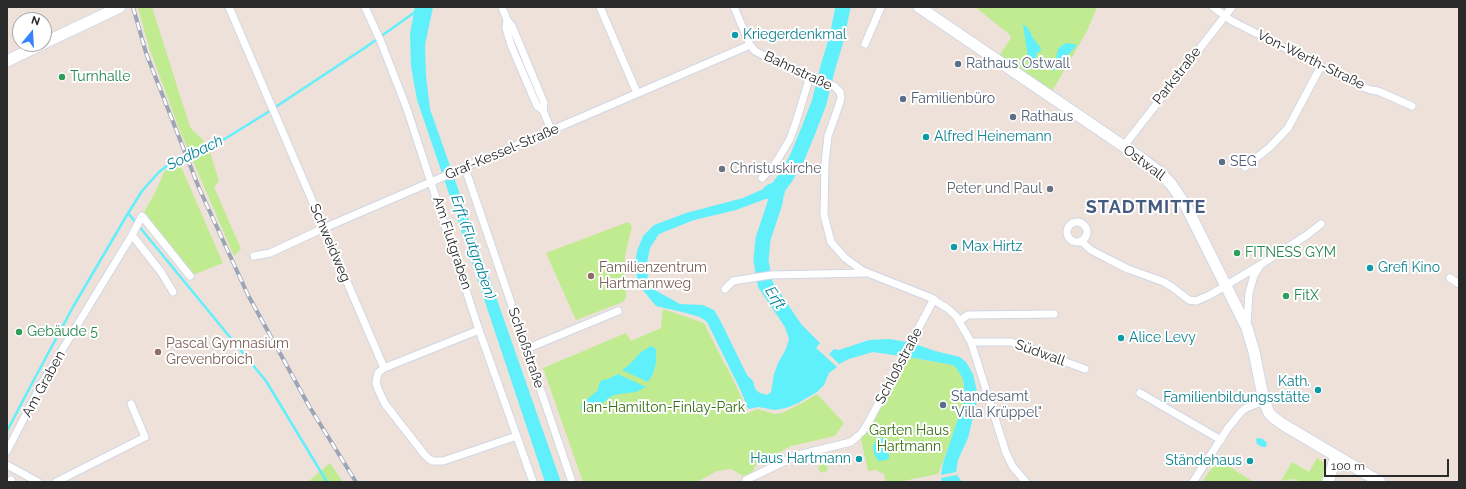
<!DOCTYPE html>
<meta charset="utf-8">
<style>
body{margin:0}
#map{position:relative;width:1466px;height:489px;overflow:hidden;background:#eee1da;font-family:Raleway,sans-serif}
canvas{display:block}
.frame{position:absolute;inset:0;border:8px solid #2a2a2a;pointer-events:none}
.north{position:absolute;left:12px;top:12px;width:40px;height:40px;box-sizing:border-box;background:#fff;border:1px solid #aaa;border-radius:50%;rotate:18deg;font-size:11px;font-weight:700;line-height:16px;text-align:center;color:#2a2a2a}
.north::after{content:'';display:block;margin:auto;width:14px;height:18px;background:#3582ff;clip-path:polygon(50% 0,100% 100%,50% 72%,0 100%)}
.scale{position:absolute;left:1324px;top:459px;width:125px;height:18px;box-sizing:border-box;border:2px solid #2a2a2a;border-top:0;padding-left:5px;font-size:12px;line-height:14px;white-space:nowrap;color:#2a2a2a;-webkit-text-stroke:3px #fff;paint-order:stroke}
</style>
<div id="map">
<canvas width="1466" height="489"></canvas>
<div class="frame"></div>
<div class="north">N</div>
<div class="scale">100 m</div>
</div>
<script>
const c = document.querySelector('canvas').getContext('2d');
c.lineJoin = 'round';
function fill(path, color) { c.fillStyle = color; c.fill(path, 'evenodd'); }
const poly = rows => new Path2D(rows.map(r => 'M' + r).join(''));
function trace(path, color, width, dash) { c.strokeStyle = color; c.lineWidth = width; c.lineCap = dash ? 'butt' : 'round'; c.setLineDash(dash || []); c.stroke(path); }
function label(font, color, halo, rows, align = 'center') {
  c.font = font + ' Raleway,sans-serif'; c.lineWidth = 4; c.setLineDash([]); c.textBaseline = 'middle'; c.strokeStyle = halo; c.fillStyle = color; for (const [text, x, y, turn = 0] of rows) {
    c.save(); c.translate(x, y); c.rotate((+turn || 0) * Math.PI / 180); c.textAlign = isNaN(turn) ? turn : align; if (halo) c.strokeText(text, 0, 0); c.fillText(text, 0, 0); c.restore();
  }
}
fill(poly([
 [140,7,152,7,190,127,204,141,210,152,219,181,214,187,241,249,234,256,180,131,150,50,138,8],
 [975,7,1097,7,1087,31,1051,93,998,57,1011,38,1009,34],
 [179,162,223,263,190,276,142,216,156,191,164,172,169,167],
 [628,222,632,226,625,256,626,297,623,302,576,320,546,253],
 [663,309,704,323,725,365,728,369,742,399,744,408,748,413,757,409,775,414,782,413,804,402,817,394,844,423,835,436,791,446,755,466,753,472,743,476,731,469,717,471,697,482,583,482,543,368,626,333,631,341,661,328],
 [908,357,953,365,957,369,963,379,965,395,964,401,955,430,938,474,898,482,886,482,884,474,876,470,868,471,861,439,888,397],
 [1317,458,1325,463,1322,482,1299,482,1297,480,1292,479,1281,481,1292,462,1309,472],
 [1218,460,1254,482,1202,482],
 [330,463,343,482,308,482],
 '818.5 468a4.5 4.5 0 1 1 9 0a4.5 4.5 0 1 1-9 0Z'
]), '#c0eb90');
fill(poly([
 [415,7,433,7,425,45,426,76,430,109,561,482,545,482,446,185,417,100,411,66,410,34],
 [1023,24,1028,28,1033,38,1041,48,1040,52,1037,52,1035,65,1029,65],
 [1068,43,1077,45,1053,72,1058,49,1064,44],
 [779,177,787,180,784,196,771,197,736,210,694,220,659,234,650,248,647,263,648,283,653,289,680,304,703,305,714,310,720,320,747,375,753,381,755,389,760,393,767,395,771,392,774,374,778,363,786,349,789,339,783,321,786,317,793,316,820,343,816,348,837,367,829,373,824,385,817,392,798,403,786,408,775,410,758,407,749,409,746,406,745,401,740,389,707,322,700,317,686,313,656,306,638,284,635,263,637,251,643,236,654,225,686,213,743,198,770,186],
 [889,339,907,342,900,356,873,352,849,359,839,364,829,354,834,349,839,350,869,340],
 [915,344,935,351,960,357,966,362,973,374,978,396,976,405,968,438,958,460,956,472,941,475,943,463,964,401,965,395,963,379,957,369,953,365,908,357],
 [651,346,656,349,656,363,653,374,648,382,622,370,629,365,641,352],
 [618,374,646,387,636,392,619,394,612,396,593,410,584,411,581,409,581,405,584,402,598,390,599,384,602,380,608,379],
 [878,437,881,438,885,440,888,445,889,458,887,460,878,461,874,453,873,446],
 [1257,438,1263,439,1266,442,1267,444,1266,447,1262,447,1257,444,1256,440],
 [957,475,962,482,942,482,941,478]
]), '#60f0fc');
trace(poly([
 [128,213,266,381,327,482],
 [7,431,29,389,73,307,127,215,142,191,159,172,176,159,223,140,265,114,366,47,415,12]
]), '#60f0fc', 2.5);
trace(poly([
 [777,189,775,203,763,239,761,260,765,284,794,327,797,335],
 [770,192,777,189,786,177,797,158,807,134,819,103,828,67,837,37,843,7]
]), '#60f0fc', 15);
const street = poly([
 [229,7,384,368,378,373,376,382,378,389,385,404,424,454,429,459,433,461,443,461,517,436],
 [365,7,381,42,407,109,479,330,533,482],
 [502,7,507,20],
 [600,7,637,93],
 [734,7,750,45,755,51,794,71,834,86,840,92,841,98,839,105,828,136,825,163,824,215,831,242,845,258,863,271,929,297,947,308,956,316,971,342,1006,453,1013,467,1026,482],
 [1213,7,1232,21,1360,86,1371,90,1378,91,1412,106],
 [865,44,881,7],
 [543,110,544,103,512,26,507,20,506,28,511,45,537,106,543,110,551,130],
 [1123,147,1232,7],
 [1245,167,1270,147,1288,128,1321,66],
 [465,168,572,482],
 [762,178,775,164,790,139,796,122,810,76],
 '1067 232a10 10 0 1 1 20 0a10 10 0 1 1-20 0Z',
 [132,235,142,216,190,276],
 [1081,241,1091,250,1108,259,1128,269,1164,282,1172,287,1189,300,1196,301,1210,295,1260,265,1307,235,1321,224],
 [254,256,270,253,324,228,750,45],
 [1450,278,1459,284],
 [725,289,733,281,771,275,865,273],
 [959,321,968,315,1054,314],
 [1247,325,1249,293,1254,275,1260,266],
 [971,342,1011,342,1085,369],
 [526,349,618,311],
 [384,368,479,330],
 [1140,393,1221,440],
 [862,432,867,425,934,299],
 [7,451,42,383,132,235,161,272,173,292],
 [7,465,38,482],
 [11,480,12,482],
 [56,482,145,437,131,404],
 [746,482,746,480,798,455,851,442,858,436],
 [1193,482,1228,428,1241,412,1246,408,1264,401]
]);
const secondary = poly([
 [919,7,1141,158,1159,172,1171,184,1186,206,1247,328,1254,352,1264,401,1269,413,1274,418,1284,425,1380,482],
 [44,43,120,7],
 [7,61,42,44],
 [1328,482,1336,456]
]);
trace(street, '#cfd7e5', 9);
trace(secondary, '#cfd7e5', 13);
trace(street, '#fff', 7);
trace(secondary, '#fff', 11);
const rail = poly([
 [133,7,146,53,199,188,248,295,309,406,356,482]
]);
trace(rail, '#9ca5b6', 4);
trace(rail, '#fff', 2.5, [8]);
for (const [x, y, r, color] of [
 [735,35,4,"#0f9aa8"],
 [958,64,4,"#5c6f8a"],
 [62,77,4,"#2e9e5b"],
 [903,99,4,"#5c6f8a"],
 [1013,117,4,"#5c6f8a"],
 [926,137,4,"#0f9aa8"],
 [1222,162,4,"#5c6f8a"],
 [722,169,4,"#6b7280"],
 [1050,189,4,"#6b7280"],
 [954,247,4,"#0f9aa8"],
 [1237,253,4,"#2e9e5b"],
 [1370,268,4,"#0f9aa8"],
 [591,276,4,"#8d6e63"],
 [1286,296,4,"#2e9e5b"],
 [19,332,4,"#2e9e5b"],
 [1121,338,4,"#0f9aa8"],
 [158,352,4,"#8d6e63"],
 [1318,390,4,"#0f9aa8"],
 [943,405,4,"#5c6f8a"],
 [859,459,4,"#0f9aa8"],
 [1250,461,4,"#0f9aa8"]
]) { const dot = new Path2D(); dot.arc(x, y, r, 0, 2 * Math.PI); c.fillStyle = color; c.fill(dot); trace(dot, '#fff', 1.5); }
label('14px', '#0d838f', '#fff', [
 ["Kriegerdenkmal",743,35],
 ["Alfred Heinemann",934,137],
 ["Max Hirtz",962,247],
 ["Grefi Kino",1378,268],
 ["Alice Levy",1129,338],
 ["Kath.",1310,382,"right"],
 ["Familienbildungsstätte",1310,398,"right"],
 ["Haus Hartmann",851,459,"right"],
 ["Ständehaus",1242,461,"right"]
], 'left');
label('14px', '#2a2a2a', '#fff', [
 ["Von-Werth-Straße",1311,60,26],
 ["Bahnstraße",798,71,25],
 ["Parkstraße",1177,76,-52],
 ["Graf-Kessel-Straße",502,152,-23],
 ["Ostwall",1144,163,37],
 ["Schweidweg",330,243,67],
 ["Am Flutgraben",452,243,72],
 ["Schloßstraße",526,348,71],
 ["Südwall",1040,353,20],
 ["Schloßstraße",899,366,-62],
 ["Am Graben",44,384,-61]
]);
label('14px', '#4e5e75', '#fff', [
 ["Rathaus Ostwall",966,64],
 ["Familienbüro",911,99],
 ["Rathaus",1021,117],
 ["SEG",1230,162],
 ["Standesamt",951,397],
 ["\"Villa Krüppel\"",951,413]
], 'left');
label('14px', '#27864d', '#fff', [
 ["Turnhalle",70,77],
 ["FITNESS GYM",1245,253],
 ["FitX",1294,296],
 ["Gebäude 5",27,332]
], 'left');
label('14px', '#5b616d', '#fff', [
 ["Christuskirche",730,169],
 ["Peter und Paul",1042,189,"right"]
], 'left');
label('14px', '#785e54', '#fff', [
 ["Familienzentrum",599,268],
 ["Hartmannweg",599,284],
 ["Pascal Gymnasium",166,344],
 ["Grevenbroich",166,360]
], 'left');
label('14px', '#376f12', '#fff', [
 ["Ian-Hamilton-Finlay-Park",664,408],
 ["Garten Haus",909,431],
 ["Hartmann",909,447]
]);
label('italic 15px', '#028298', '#fff', [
 ["Sodbach",195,153,-26],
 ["Erft (Flutgraben)",473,247,71],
 ["Erft",775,298,57]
]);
c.letterSpacing = '1px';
label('bold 18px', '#455b7f', '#fff', [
 ["STADTMITTE",1146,208]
]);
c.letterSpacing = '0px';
</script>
